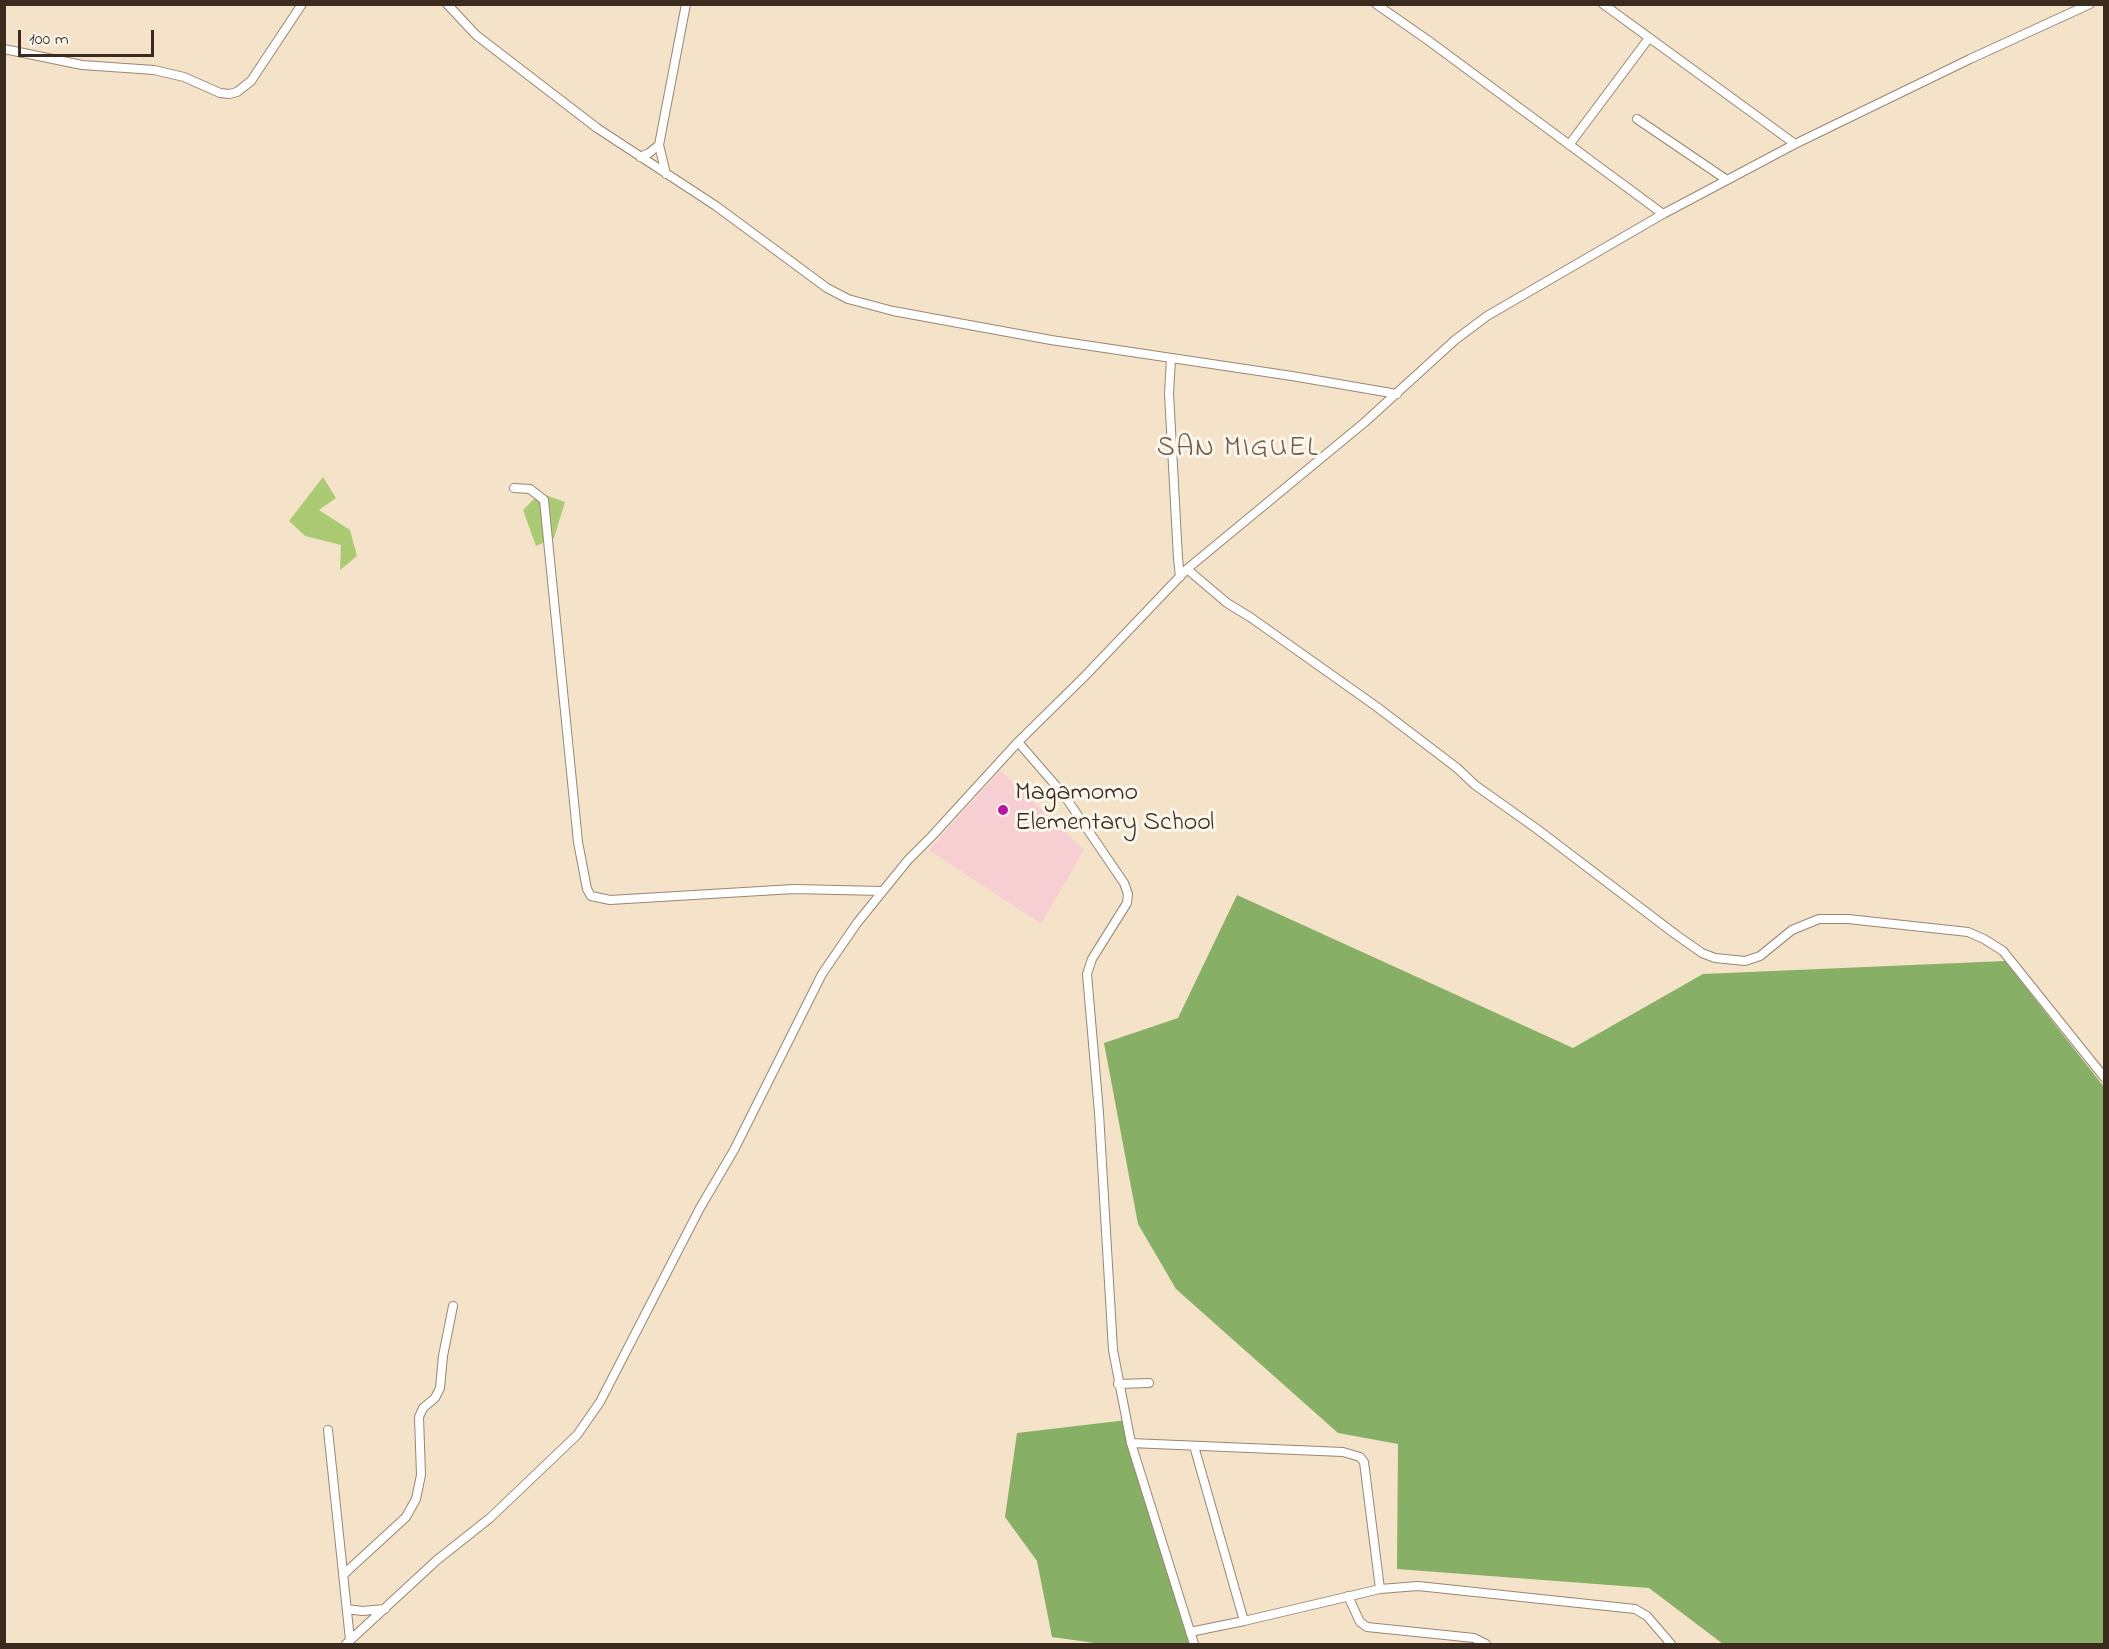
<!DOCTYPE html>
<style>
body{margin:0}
#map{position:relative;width:2109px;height:1649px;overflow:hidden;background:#f4e3c9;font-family:"Indie Flower",sans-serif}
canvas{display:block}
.frame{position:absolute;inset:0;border:6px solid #3b2a1e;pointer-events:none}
.scale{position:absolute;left:18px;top:30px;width:136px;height:27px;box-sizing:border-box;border:3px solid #3b2a1e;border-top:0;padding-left:8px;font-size:18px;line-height:21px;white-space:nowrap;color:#3b2a1e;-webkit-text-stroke:4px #fbf7ec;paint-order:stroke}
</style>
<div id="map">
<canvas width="2109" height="1649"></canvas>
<div class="frame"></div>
<div class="scale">100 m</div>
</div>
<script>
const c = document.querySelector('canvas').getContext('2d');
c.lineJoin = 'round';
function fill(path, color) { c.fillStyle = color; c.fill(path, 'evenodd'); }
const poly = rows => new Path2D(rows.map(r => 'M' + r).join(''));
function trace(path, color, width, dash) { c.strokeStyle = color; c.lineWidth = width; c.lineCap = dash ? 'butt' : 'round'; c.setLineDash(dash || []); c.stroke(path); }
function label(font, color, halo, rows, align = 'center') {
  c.font = font + ' "Indie Flower",sans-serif'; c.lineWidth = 6; c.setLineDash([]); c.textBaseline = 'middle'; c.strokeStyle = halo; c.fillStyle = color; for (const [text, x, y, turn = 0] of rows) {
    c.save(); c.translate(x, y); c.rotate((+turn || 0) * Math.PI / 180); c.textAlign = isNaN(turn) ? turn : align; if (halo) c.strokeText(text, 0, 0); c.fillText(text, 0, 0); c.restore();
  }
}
fill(poly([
 [1000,770,1084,850,1041,924,929,850]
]), '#f7cfd2');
fill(poly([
 [323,477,336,498,319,510,350,530,357,556,340,570,341,545,305,536,289,521],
 [540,493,565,502,554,538,536,546,523,510]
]), '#aacb73');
fill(poly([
 [1237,895,1573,1048,1703,974,2005,961,2104,1087,2104,1644,1723,1644,1649,1588,1397,1569,1398,1444,1338,1433,1176,1289,1138,1224,1104,1043,1178,1018],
 [1127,1420,1195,1644,1102,1644,1052,1637,1037,1561,1005,1517,1017,1433]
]), '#87af65');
const street = poly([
 [447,4,476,35,597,128,716,206,827,288,848,299,893,311,1051,340,1292,376,1397,394],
 [1376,4,1429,41,1663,214],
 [1603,4,1795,144],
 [4,49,82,65,154,70,184,77,220,93,229,94,237,92,251,81,302,4],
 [1637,119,1727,180],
 [1569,145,1649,38],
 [640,157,649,153,659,145],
 [666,174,659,145,686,4],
 [1171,359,1169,393,1178,558,1180,577],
 [514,488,530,489,544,500,578,842,587,889,591,896,610,900,794,889,881,891],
 [1187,569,1227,603,1250,617,1377,707,1457,768,1475,785,1537,829,1675,934,1702,953,1715,958,1745,961,1760,956,1792,930,1819,919,1848,919,1968,932,1984,939,2003,951,2104,1077],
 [1018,742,1064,795,1124,883,1128,894,1127,903,1092,959,1087,974,1099,1113,1113,1350,1131,1443,1194,1644],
 [1118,1384,1149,1383],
 [328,1430,350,1640],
 [1131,1443,1343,1452,1360,1457,1364,1462,1380,1589,1244,1621,1190,1632],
 [1194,1446,1244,1621],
 [344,1574,406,1517,416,1499,421,1475,419,1417,423,1408,435,1398,440,1388,443,1356,453,1306],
 [1380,1589,1418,1586,1635,1609,1647,1616,1671,1644],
 [1348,1596,1360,1622,1367,1627,1474,1638,1486,1644],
 [347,1609,362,1611,385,1609],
 [346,1644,437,1560,490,1518,577,1435,600,1402,700,1208,734,1150,822,974,857,923,908,860,931,837,1018,742,1085,676,1187,569,1365,422,1455,340,1487,316,1663,214,1795,144,1970,59,2090,4]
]);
trace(street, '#988674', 10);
trace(street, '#fff', 8);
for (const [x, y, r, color] of [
 [1003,810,6,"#b5179e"]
]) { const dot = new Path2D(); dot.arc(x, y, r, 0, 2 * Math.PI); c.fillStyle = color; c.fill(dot); trace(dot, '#fbf7ec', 2); }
label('26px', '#3b2a1e', '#fbf7ec', [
 ["Magamomo",1015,795],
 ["Elementary School",1015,825]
], 'left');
c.letterSpacing = '1.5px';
label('28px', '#755b4a', '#fbf7ec', [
 ["SAN MIGUEL",1238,450]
]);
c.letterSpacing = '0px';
</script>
